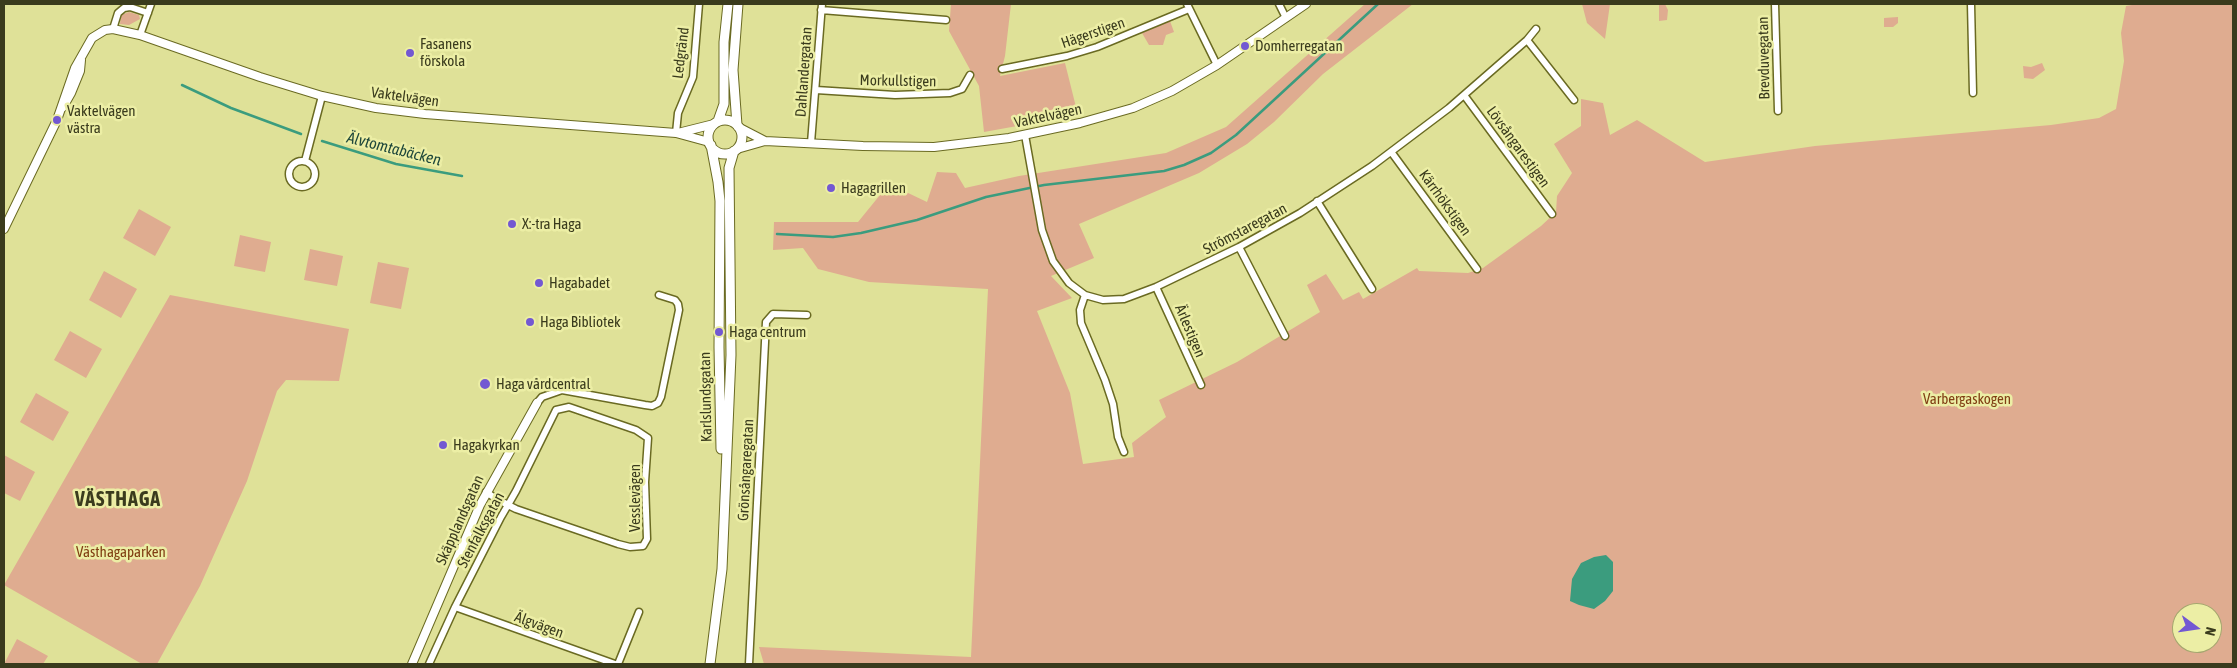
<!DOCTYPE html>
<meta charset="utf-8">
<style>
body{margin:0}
#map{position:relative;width:2237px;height:668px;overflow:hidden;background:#dfe198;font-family:"Asap Condensed",sans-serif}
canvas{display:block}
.frame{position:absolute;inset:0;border:5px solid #3a3b1d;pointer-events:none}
.north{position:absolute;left:2172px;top:603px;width:50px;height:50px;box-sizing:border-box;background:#eceea5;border:1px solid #a5a66f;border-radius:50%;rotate:104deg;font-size:14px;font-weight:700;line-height:20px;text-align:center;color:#3a3b1d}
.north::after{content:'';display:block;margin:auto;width:18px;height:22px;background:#7358d2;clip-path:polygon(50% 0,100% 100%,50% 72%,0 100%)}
</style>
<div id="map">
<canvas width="2237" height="668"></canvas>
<div class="frame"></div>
<div class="north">N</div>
</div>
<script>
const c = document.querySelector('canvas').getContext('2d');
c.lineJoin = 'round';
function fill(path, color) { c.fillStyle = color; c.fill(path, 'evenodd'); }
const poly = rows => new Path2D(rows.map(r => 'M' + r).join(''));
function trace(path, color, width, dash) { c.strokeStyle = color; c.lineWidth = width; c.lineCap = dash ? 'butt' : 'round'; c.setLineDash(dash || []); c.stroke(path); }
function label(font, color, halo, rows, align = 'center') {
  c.font = font + ' "Asap Condensed",sans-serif'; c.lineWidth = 5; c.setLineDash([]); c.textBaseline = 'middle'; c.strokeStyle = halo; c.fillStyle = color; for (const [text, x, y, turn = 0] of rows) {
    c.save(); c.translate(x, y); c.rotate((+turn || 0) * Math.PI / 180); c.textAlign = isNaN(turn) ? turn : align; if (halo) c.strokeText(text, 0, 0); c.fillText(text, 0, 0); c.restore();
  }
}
fill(poly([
 [951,4,1011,4,1005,56,1000,76,1065,63,1078,115,984,132,979,86,949,31],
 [1365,4,1413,4,1323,74,1274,122,1247,144,1199,173,1079,224,1094,258,1051,276,1072,298,1037,311,1070,393,1083,464,1134,457,1132,443,1166,417,1159,400,1237,362,1320,312,1307,285,1326,274,1343,300,1359,292,1363,299,1417,268,1419,271,1468,273,1483,268,1541,226,1556,212,1557,196,1572,173,1554,144,1581,126,1581,99,1603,103,1610,135,1637,120,1705,162,1815,146,2051,125,2099,118,2116,109,2124,61,2121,33,2126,6,2138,4,2233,4,2233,664,764,664,759,647,971,657,988,289,869,282,818,269,803,248,773,250,774,222,858,222,880,195,906,192,927,202,937,172,956,173,965,188,1019,176,1166,153,1226,127],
 [2182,613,2212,613,2212,643,2182,643],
 [1582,4,1610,4,1605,39,1587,23],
 [1659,4,1665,4,1668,10,1667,20,1659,21],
 [129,12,139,15,140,19,129,25,120,24,121,15],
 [1898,17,1898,23,1893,27,1884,27,1884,18],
 [1170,21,1174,32,1166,35,1163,45,1149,45,1142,33],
 [2042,63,2045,70,2033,79,2024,78,2023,66,2031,67],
 [139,209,171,227,155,256,123,238],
 [240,235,271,242,265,272,234,266],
 [310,249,343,256,337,286,304,280],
 [378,262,409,268,401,309,370,303],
 [104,271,137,289,121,318,89,300],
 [170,295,349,329,339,381,286,380,277,391,247,481,200,586,157,664,142,664,4,585],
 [70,331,102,349,86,378,54,360],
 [36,393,69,412,53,441,20,422],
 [4,455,35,472,20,501,4,493],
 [17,639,48,656,43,664,4,664]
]), '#dfac90');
fill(poly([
 [1606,555,1613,562,1613,591,1605,601,1594,609,1579,605,1570,601,1572,579,1581,563,1594,557]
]), '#3b9c7e');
trace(poly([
 [182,85,231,108,301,134],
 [322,141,396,164,462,176],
 [777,234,833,237,861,233,917,220,986,197,1044,185,1164,171,1184,165,1211,153,1236,135,1378,4]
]), '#3b9c7e', 2.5);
const minor = poly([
 [1187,4,1217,65],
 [1279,4,1286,18],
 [1775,4,1778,111],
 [1971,4,1973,93],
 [821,10,946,20],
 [113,29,118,13,124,8,130,7,148,13],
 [140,35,151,4],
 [1527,40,1574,100],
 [1002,69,1067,56,1097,47,1189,9],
 [816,90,895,95,950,93,962,89,970,75],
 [1464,95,1552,214],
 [676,133,678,113,693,77,699,4],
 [1025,135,1042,230,1053,261,1069,283,1085,295,1103,300,1124,299,1156,287,1239,247,1300,213,1372,166,1449,108,1527,40,1536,29],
 [811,143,822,4],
 [1392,153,1477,269],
 '289 174a13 13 0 1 1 26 0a13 13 0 1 1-26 0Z',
 [305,161,322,96],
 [1317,201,1372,289],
 [1239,247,1285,336],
 [1156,287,1201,385],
 [1085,295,1080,310,1081,323,1105,380,1113,404,1118,437,1124,452],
 [537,403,542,397,562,390,645,405,652,406,658,403,661,397,679,310,678,304,675,300,659,295],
 [455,607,615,664],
 [429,664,455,607,501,517,508,505,516,491,556,410,569,407,636,430,648,438,645,482,647,539,643,546,630,547,618,544,516,509,508,505,495,498,486,492],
 [618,664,639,612],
 [749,664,766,322,773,314,807,315]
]);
const tertiary = poly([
 [63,107,71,93,80,71,81,60],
 [738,127,765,141],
 [678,133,714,124],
 [737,149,765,141,863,146,934,147,1009,138,1080,123,1133,108,1172,91,1217,65,1306,4],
 [4,229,57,120,75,68,92,38,105,30,113,29,140,35,260,77,322,96,376,108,425,114,676,133,709,142],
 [412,664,480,505,537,403]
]);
const secondary = poly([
 '708 137a17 17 0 1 1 34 0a17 17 0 1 1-34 0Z',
 [718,121,724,104,724,42,728,4],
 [737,125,733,70,738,4],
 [711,145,718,182,720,201,719,347,721,449],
 [710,664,722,569,731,355,729,168,734,151]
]);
trace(minor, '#6a6a22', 9);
trace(tertiary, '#6a6a22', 10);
trace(secondary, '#6a6a22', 11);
trace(minor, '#fff', 6);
trace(tertiary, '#fff', 8);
trace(secondary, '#fff', 9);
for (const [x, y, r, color] of [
 [1245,46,5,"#7358d2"],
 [410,53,5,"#7358d2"],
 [57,120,5,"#7358d2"],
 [831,188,5,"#7358d2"],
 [512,224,5,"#7358d2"],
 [539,283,5,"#7358d2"],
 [530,322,5,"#7358d2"],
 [719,332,5,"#7358d2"],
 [485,384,6,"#7358d2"],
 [443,445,5,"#7358d2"]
]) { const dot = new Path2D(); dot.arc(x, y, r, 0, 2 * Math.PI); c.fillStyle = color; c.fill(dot); trace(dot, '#eceea5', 2); }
label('15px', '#3a3b1d', '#eceea5', [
 ["Hägerstigen",1093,33,-19],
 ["Ledgränd",681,53,-83],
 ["Brevduvegatan",1764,58,-91],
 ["Dahlandergatan",804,72,-86],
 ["Morkullstigen",898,81,1],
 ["Vaktelvägen",405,97,8],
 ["Vaktelvägen",1048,116,-12],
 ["Lövsångarestigen",1518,147,54],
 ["Kärrhökstigen",1445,203,54],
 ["Strömstaregatan",1245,229,-28],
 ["Ärlestigen",1190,331,67],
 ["Karlslundsgatan",706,397,-91],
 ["Grönsångaregatan",746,470,-87],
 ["Vesslevägen",635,498,-90],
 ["Skäpplandsgatan",460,520,-66],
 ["Stenfalksgatan",481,530,-62],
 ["Älgvägen",539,625,20]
]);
label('15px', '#3a3b1d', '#eceea5', [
 ["Fasanens",420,44],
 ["förskola",420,61],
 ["Domherregatan",1255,46],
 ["Vaktelvägen",67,111],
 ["västra",67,128],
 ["Hagagrillen",841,188],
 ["X:-tra Haga",522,224],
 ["Hagabadet",549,283],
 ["Haga Bibliotek",540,322],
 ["Haga centrum",729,332],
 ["Haga vårdcentral",496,384],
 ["Hagakyrkan",453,445]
], 'left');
label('15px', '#803e13', '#eceea5', [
 ["Varbergaskogen",1967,399],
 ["Västhagaparken",121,552]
]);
label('italic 16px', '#1f483b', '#eceea5', [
 ["Älvtomtabäcken",394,149,14]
]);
c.letterSpacing = '1px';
label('bold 20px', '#3a3b1d', '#eceea5', [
 ["VÄSTHAGA",118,500]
]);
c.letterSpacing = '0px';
</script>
